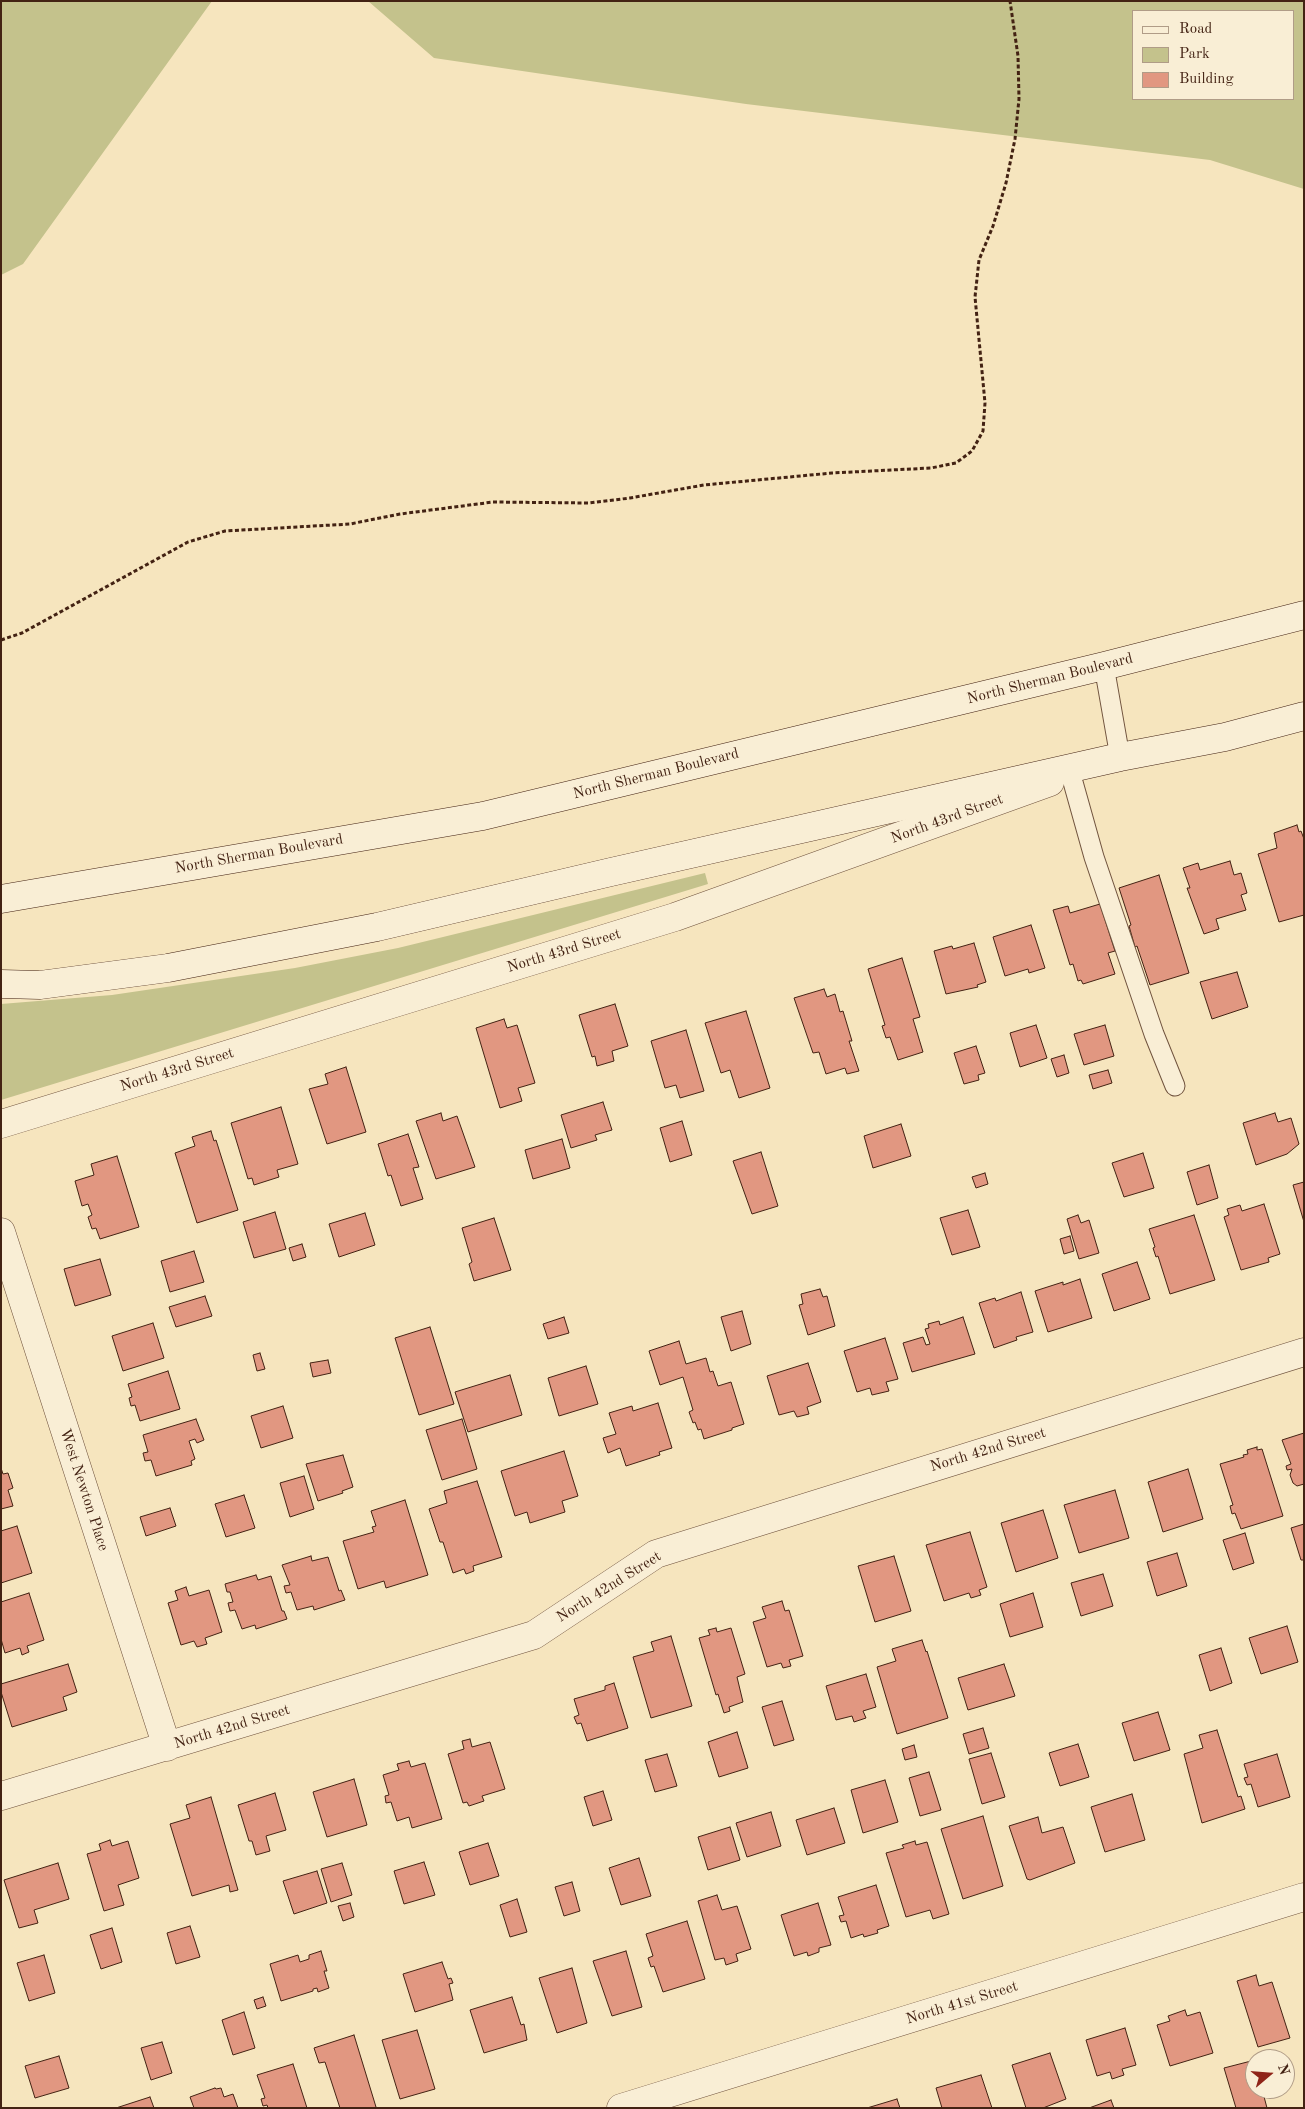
<!DOCTYPE html>
<style>
body{margin:0}
#map{position:relative;width:1305px;height:2109px;overflow:hidden;background:#f6e5be;font-family:"Old Standard TT",serif}
canvas{display:block}
.frame{position:absolute;inset:0;border:2px solid #432213;pointer-events:none}
.legend{position:absolute;left:1132px;top:10px;width:162px;height:90px;box-sizing:border-box;background:#f9eed5;border:1px solid #b09c87;margin:0;padding:6px 9px;list-style:none;font-size:15px;color:#432213}
.legend li{display:flex;align-items:center;gap:10px;height:25px}
.legend b{width:25px;border:1px solid #b09c87}
.north{position:absolute;left:1245px;top:2049px;width:50px;height:50px;box-sizing:border-box;background:#f9eed5;border:1px solid #b09c87;border-radius:50%;rotate:72deg;font-size:14px;font-weight:700;line-height:20px;text-align:center;color:#432213}
.north::after{content:'';display:block;margin:auto;width:18px;height:22px;background:#8f2418;clip-path:polygon(50% 0,100% 100%,50% 72%,0 100%)}
</style>
<div id="map">
<canvas width="1305" height="2109"></canvas>
<div class="frame"></div>
<ul class="legend">
<li><b style="height:6px;background:#f9eed5"></b>Road</li>
<li><b style="height:14px;background:#c4c28c"></b>Park</li>
<li><b style="height:14px;background:#e19781"></b>Building</li>
</ul>
<div class="north">N</div>
</div>
<script>
const c = document.querySelector('canvas').getContext('2d');
c.lineJoin = 'round';
function fill(path, color) { c.fillStyle = color; c.fill(path, 'evenodd'); }
const poly = rows => new Path2D(rows.map(r => 'M' + r).join(''));
function trace(path, color, width, dash) { c.strokeStyle = color; c.lineWidth = width; c.lineCap = dash ? 'butt' : 'round'; c.setLineDash(dash || []); c.stroke(path); }
function label(font, color, halo, rows, align = 'center') {
  c.font = font + ' "Old Standard TT",serif'; c.lineWidth = 4; c.setLineDash([]); c.textBaseline = 'middle'; c.strokeStyle = halo; c.fillStyle = color; for (const [text, x, y, turn = 0] of rows) {
    c.save(); c.translate(x, y); c.rotate((+turn || 0) * Math.PI / 180); c.textAlign = isNaN(turn) ? turn : align; if (halo) c.strokeText(text, 0, 0); c.fillText(text, 0, 0); c.restore();
  }
}
fill(poly([
 [1,1,212,1,23,264,1,275],
 [368,1,1304,1,1304,189,1210,160,746,104,434,58],
 [1134,11,1294,11,1294,99,1134,99],
 [705,873,708,884,1,1100,1,1004,112,995,295,968,398,948]
]), '#c4c28c');
const building = poly([
 [1297,825,1299,832,1301,831,1304,839,1304,915,1279,922,1258,854,1277,848,1274,833,1297,825],
 [1230,861,1234,875,1241,873,1247,893,1241,895,1246,910,1216,919,1219,929,1204,934,1187,888,1190,888,1183,868,1198,863,1200,870,1230,861],
 [1159,875,1189,973,1150,985,1137,946,1135,947,1129,926,1131,925,1119,888,1159,875],
 [1100,904,1115,951,1108,953,1115,974,1083,984,1081,980,1078,981,1073,964,1070,965,1053,910,1068,906,1070,913,1100,904],
 [1031,925,1045,968,1029,973,1028,969,1005,976,993,937,1031,925],
 [974,943,986,982,977,985,978,987,946,994,934,951,952,946,953,949,974,943],
 [902,958,920,1017,913,1019,923,1052,898,1060,890,1037,886,1038,882,1026,885,1025,868,969,902,958],
 [1237,972,1248,1007,1212,1019,1200,982,1237,972],
 [824,989,827,997,835,994,840,1012,843,1011,852,1041,849,1041,859,1071,847,1074,845,1068,826,1074,819,1052,813,1053,794,998,824,989],
 [615,1004,628,1046,612,1051,614,1061,597,1066,595,1056,592,1057,579,1015,615,1004],
 [746,1011,770,1088,739,1098,730,1070,721,1073,705,1023,746,1011],
 [504,1019,507,1028,517,1025,535,1083,518,1088,522,1101,500,1108,476,1028,504,1019],
 [1036,1025,1047,1058,1020,1067,1010,1033,1036,1025],
 [1105,1025,1114,1056,1084,1065,1074,1034,1105,1025],
 [686,1030,704,1091,680,1098,676,1085,665,1088,651,1041,686,1030],
 [976,1046,985,1073,978,1075,979,1080,964,1084,954,1053,976,1046],
 [1064,1055,1069,1073,1057,1077,1051,1059,1064,1055],
 [346,1067,366,1132,327,1144,309,1089,328,1084,325,1074,346,1067],
 [1108,1070,1112,1083,1093,1089,1089,1075,1108,1070],
 [603,1102,612,1130,595,1135,597,1140,571,1148,561,1115,603,1102],
 [281,1107,298,1164,277,1170,279,1177,254,1185,252,1178,248,1179,231,1123,281,1107],
 [441,1113,443,1121,457,1116,475,1167,436,1179,416,1121,441,1113],
 [1275,1113,1278,1122,1291,1118,1299,1144,1287,1154,1256,1165,1243,1123,1275,1113],
 [682,1121,692,1155,670,1162,660,1128,682,1121],
 [901,1124,911,1156,873,1168,864,1136,901,1124],
 [211,1131,214,1141,216,1140,238,1210,197,1223,175,1153,195,1146,192,1137,211,1131],
 [408,1134,419,1167,413,1168,423,1199,401,1206,391,1175,388,1176,378,1144,408,1134],
 [562,1139,570,1168,533,1179,525,1150,562,1139],
 [761,1152,778,1206,752,1214,733,1161,761,1152],
 [1143,1153,1154,1188,1124,1197,1112,1163,1143,1153],
 [117,1156,139,1227,100,1239,96,1228,92,1229,88,1217,92,1215,88,1204,82,1206,75,1181,94,1175,91,1164,117,1156],
 [1209,1165,1218,1198,1197,1205,1187,1172,1209,1165],
 [985,1173,988,1184,976,1188,972,1177,985,1173],
 [1304,1182,1304,1222,1293,1185,1304,1182],
 [1264,1204,1280,1254,1268,1258,1269,1262,1241,1270,1224,1217,1229,1215,1227,1209,1240,1205,1242,1211,1264,1204],
 [968,1210,980,1247,952,1255,940,1218,968,1210],
 [275,1212,286,1249,254,1258,243,1222,275,1212],
 [365,1213,375,1245,339,1257,329,1224,365,1213],
 [1078,1215,1081,1223,1089,1220,1099,1253,1079,1259,1067,1219,1078,1215],
 [1194,1215,1215,1280,1170,1294,1158,1256,1156,1257,1153,1248,1155,1247,1149,1229,1194,1215],
 [494,1218,511,1270,474,1281,469,1264,472,1262,462,1228,494,1218],
 [1070,1236,1074,1251,1064,1254,1060,1239,1070,1236],
 [302,1244,306,1257,293,1261,289,1248,302,1244],
 [194,1251,204,1282,170,1292,161,1261,194,1251],
 [100,1259,111,1295,75,1306,64,1269,100,1259],
 [1137,1262,1150,1299,1114,1311,1102,1274,1137,1262],
 [1080,1279,1092,1318,1048,1332,1035,1291,1063,1282,1063,1285,1080,1279],
 [820,1289,823,1297,827,1296,835,1326,808,1335,799,1305,803,1304,801,1294,820,1289],
 [1021,1292,1033,1332,1016,1337,1017,1340,994,1348,979,1303,995,1298,996,1301,1021,1292],
 [205,1296,212,1316,176,1327,169,1307,205,1296],
 [742,1311,751,1344,731,1351,721,1317,742,1311],
 [564,1317,569,1333,548,1339,543,1324,564,1317],
 [963,1317,975,1354,912,1372,903,1343,923,1337,926,1345,930,1344,925,1329,929,1328,928,1324,939,1321,940,1325,963,1317],
 [153,1323,164,1358,123,1371,112,1336,153,1323],
 [430,1327,454,1404,419,1415,395,1338,430,1327],
 [885,1338,898,1379,886,1382,889,1391,872,1395,870,1388,857,1392,844,1351,885,1338],
 [679,1341,686,1364,706,1358,710,1372,713,1371,718,1386,731,1382,744,1424,732,1428,732,1430,704,1439,701,1429,698,1430,695,1422,693,1423,689,1412,693,1410,683,1377,660,1385,649,1351,679,1341],
 [260,1353,265,1369,257,1371,253,1355,260,1353],
 [328,1360,331,1373,313,1377,310,1363,328,1360],
 [808,1363,821,1402,807,1407,809,1414,797,1417,794,1411,779,1415,767,1376,808,1363],
 [586,1366,598,1404,559,1416,548,1378,586,1366],
 [168,1371,180,1409,140,1421,135,1405,131,1406,129,1398,132,1397,128,1384,168,1371],
 [510,1375,522,1415,468,1432,455,1392,510,1375],
 [658,1403,672,1448,659,1452,660,1455,626,1466,620,1448,608,1453,603,1438,616,1434,609,1413,632,1406,633,1411,658,1403],
 [283,1406,293,1438,261,1448,251,1416,283,1406],
 [196,1419,204,1440,197,1443,195,1439,189,1441,195,1459,191,1461,192,1465,156,1476,151,1460,145,1461,143,1453,148,1452,143,1435,196,1419],
 [462,1419,477,1469,442,1480,426,1430,462,1419],
 [1304,1433,1304,1484,1297,1486,1293,1483,1290,1475,1292,1469,1287,1470,1286,1466,1291,1464,1282,1440,1304,1433],
 [1257,1447,1257,1450,1262,1449,1283,1516,1241,1529,1235,1513,1232,1514,1230,1506,1233,1505,1220,1464,1244,1457,1243,1455,1248,1454,1247,1450,1257,1447],
 [564,1451,578,1496,562,1501,565,1512,530,1523,527,1512,515,1516,501,1471,564,1451],
 [343,1455,353,1487,342,1491,343,1493,318,1501,306,1464,343,1455],
 [1,1468,3,1474,8,1473,13,1488,8,1490,13,1506,1,1509,1,1468],
 [1188,1469,1203,1519,1163,1532,1148,1482,1188,1469],
 [304,1476,314,1509,290,1517,280,1483,304,1476],
 [477,1481,502,1557,473,1566,474,1571,466,1574,464,1569,453,1573,443,1542,440,1542,429,1509,447,1503,444,1491,477,1481],
 [1115,1490,1129,1538,1079,1553,1064,1505,1115,1490],
 [244,1495,255,1528,226,1537,215,1504,244,1495],
 [405,1500,428,1575,386,1588,384,1581,358,1589,343,1541,374,1532,372,1527,376,1526,371,1511,405,1500],
 [170,1508,176,1526,146,1536,140,1517,170,1508],
 [1043,1510,1058,1558,1016,1572,1001,1523,1043,1510],
 [1304,1524,1304,1560,1301,1560,1291,1528,1304,1524],
 [17,1526,32,1573,1,1583,1,1531,17,1526],
 [970,1532,987,1587,979,1590,981,1595,971,1598,969,1593,944,1601,926,1545,970,1532],
 [1245,1533,1254,1563,1233,1570,1223,1540,1245,1533],
 [1177,1553,1187,1586,1157,1596,1147,1562,1177,1553],
 [311,1556,312,1561,328,1557,339,1591,341,1590,345,1600,314,1610,313,1606,297,1610,291,1592,286,1593,284,1586,290,1585,282,1565,311,1556],
 [894,1556,911,1611,875,1622,858,1566,894,1556],
 [1103,1574,1113,1606,1081,1616,1071,1583,1103,1574],
 [256,1575,258,1580,271,1576,282,1611,284,1611,287,1619,256,1629,255,1625,242,1629,235,1610,230,1611,228,1603,233,1602,230,1592,227,1592,225,1584,256,1575],
 [186,1587,189,1596,209,1590,222,1632,205,1638,207,1644,197,1647,194,1641,181,1645,168,1603,178,1600,175,1591,186,1587],
 [29,1593,44,1640,27,1646,29,1652,22,1655,20,1648,5,1653,1,1639,1,1602,29,1593],
 [1033,1593,1043,1627,1010,1637,1000,1604,1033,1593],
 [782,1601,785,1611,789,1610,803,1656,789,1660,791,1666,783,1668,781,1663,767,1667,753,1622,766,1618,762,1607,782,1601],
 [1287,1626,1298,1662,1261,1674,1249,1638,1287,1626],
 [716,1628,717,1632,731,1628,745,1674,737,1677,743,1702,729,1707,730,1711,724,1713,718,1694,716,1695,699,1638,710,1635,708,1630,716,1628],
 [671,1636,692,1706,651,1718,633,1657,654,1651,651,1642,671,1636],
 [922,1640,926,1652,927,1651,948,1718,897,1734,877,1667,896,1661,892,1649,922,1640],
 [1221,1648,1232,1683,1210,1691,1199,1655,1221,1648],
 [68,1664,77,1692,63,1697,67,1710,12,1727,1,1692,1,1684,68,1664],
 [1004,1664,1015,1696,968,1710,958,1678,1004,1664],
 [866,1674,876,1707,863,1711,866,1718,854,1722,852,1716,836,1720,826,1686,866,1674],
 [614,1683,628,1728,587,1741,581,1723,577,1724,574,1717,579,1715,574,1699,605,1690,605,1686,614,1683],
 [782,1701,794,1740,774,1746,762,1707,782,1701],
 [1158,1712,1170,1750,1134,1761,1122,1723,1158,1712],
 [983,1728,989,1748,969,1754,963,1734,983,1728],
 [1217,1730,1238,1797,1241,1796,1245,1809,1202,1823,1184,1754,1203,1748,1199,1735,1217,1730],
 [737,1732,748,1768,719,1777,708,1742,737,1732],
 [470,1739,472,1747,490,1742,505,1789,482,1796,484,1801,469,1806,467,1802,463,1803,448,1754,464,1749,462,1741,470,1739],
 [1078,1744,1089,1777,1060,1786,1049,1753,1078,1744],
 [914,1745,917,1757,905,1760,902,1749,914,1745],
 [991,1753,1005,1797,982,1804,969,1759,991,1753],
 [667,1754,677,1786,655,1792,645,1760,667,1754],
 [1277,1754,1290,1797,1258,1807,1251,1784,1247,1785,1244,1778,1248,1777,1244,1764,1277,1754],
 [409,1761,411,1767,425,1763,442,1819,412,1828,409,1817,397,1821,391,1802,386,1803,385,1796,389,1795,383,1775,399,1770,397,1764,409,1761],
 [929,1772,941,1810,920,1816,909,1778,929,1772],
 [354,1779,367,1825,327,1837,313,1792,354,1779],
 [885,1780,898,1822,863,1833,851,1790,885,1780],
 [603,1791,612,1820,593,1826,584,1797,603,1791],
 [275,1793,286,1830,266,1836,270,1851,256,1855,252,1841,249,1841,238,1805,275,1793],
 [1132,1794,1145,1840,1105,1852,1091,1807,1132,1794],
 [211,1797,238,1890,230,1892,229,1885,192,1896,170,1824,190,1818,186,1805,211,1797],
 [834,1808,845,1843,807,1855,796,1820,834,1808],
 [771,1812,781,1846,747,1857,736,1823,771,1812],
 [983,1816,1003,1886,963,1899,941,1829,983,1816],
 [1038,1817,1042,1833,1063,1827,1075,1863,1030,1880,1027,1879,1009,1826,1038,1817],
 [730,1827,740,1860,708,1870,698,1837,730,1827],
 [110,1840,112,1846,128,1841,139,1878,118,1885,124,1905,104,1911,87,1854,101,1850,99,1844,110,1840],
 [915,1841,916,1845,927,1842,949,1914,933,1919,930,1910,906,1917,886,1853,904,1848,902,1845,915,1841],
 [488,1843,499,1876,470,1885,459,1852,488,1843],
 [639,1858,651,1896,621,1905,609,1868,639,1858],
 [424,1862,435,1895,404,1904,394,1871,424,1862],
 [58,1863,69,1899,34,1910,38,1923,19,1928,4,1880,58,1863],
 [342,1863,352,1895,331,1902,321,1869,342,1863],
 [317,1871,327,1903,294,1914,283,1881,317,1871],
 [572,1882,580,1911,564,1916,555,1887,572,1882],
 [876,1885,889,1926,877,1930,878,1933,864,1937,863,1934,851,1938,846,1921,841,1922,839,1916,844,1915,838,1897,876,1885],
 [717,1895,722,1910,737,1906,751,1949,736,1954,738,1961,726,1965,724,1958,715,1960,698,1901,717,1895],
 [517,1899,527,1932,510,1937,500,1905,517,1899],
 [350,1903,354,1917,343,1921,338,1906,350,1903],
 [818,1903,831,1945,819,1948,819,1952,808,1956,807,1952,794,1956,781,1915,818,1903],
 [687,1921,705,1979,663,1992,654,1966,651,1967,648,1958,653,1956,646,1934,687,1921],
 [190,1926,200,1957,176,1964,167,1933,190,1926],
 [112,1928,122,1962,101,1969,90,1935,112,1928],
 [321,1951,327,1971,324,1971,329,1988,318,1992,317,1988,313,1989,313,1991,281,2001,270,1964,298,1955,300,1962,309,1959,309,1955,321,1951],
 [626,1951,642,2007,612,2016,593,1961,626,1951],
 [44,1955,55,1993,29,2001,17,1963,44,1955],
 [442,1962,448,1979,451,1978,453,1983,449,1984,453,2000,415,2012,403,1974,442,1962],
 [572,1968,587,2023,557,2033,539,1978,572,1968],
 [1256,1975,1259,1986,1272,1982,1290,2038,1258,2047,1237,1981,1256,1975],
 [263,1997,266,2006,257,2009,254,2000,263,1997],
 [512,1997,521,2025,524,2024,527,2040,484,2053,470,2010,512,1997],
 [1185,2010,1187,2016,1200,2012,1213,2053,1170,2066,1157,2025,1170,2021,1168,2016,1185,2010],
 [244,2012,255,2048,233,2055,222,2020,244,2012],
 [1125,2028,1136,2065,1122,2069,1124,2075,1112,2079,1110,2072,1097,2076,1086,2040,1125,2028],
 [417,2030,435,2089,400,2099,382,2040,417,2030],
 [354,2035,376,2107,374,2108,340,2108,325,2062,319,2063,314,2048,354,2035],
 [162,2042,172,2073,151,2080,141,2048,162,2042],
 [1050,2053,1066,2099,1043,2108,1026,2108,1012,2065,1050,2053],
 [59,2056,69,2088,35,2098,25,2066,59,2056],
 [1255,2060,1255,2089,1262,2089,1267,2108,1236,2108,1224,2068,1255,2060],
 [293,2064,307,2108,268,2108,267,2105,263,2106,261,2099,265,2098,257,2075,293,2064],
 [981,2075,992,2108,942,2108,936,2088,981,2075],
 [215,2088,216,2089,221,2088,224,2097,233,2094,238,2108,194,2108,190,2097,215,2088],
 [150,2097,154,2108,116,2108,150,2097],
 [897,2099,900,2108,867,2108,897,2099],
 [1111,2100,1114,2108,1089,2108,1111,2100]
]);
fill(building, '#e19781');
trace(building, '#432213', 1);
const service = poly([
 [1104,666,1120,757],
 [1071,775,1094,857,1154,1034,1175,1086]
]);
const minor = poly([
 [1,1232,167,1747],
 [1,1796,534,1635,656,1554,1304,1352],
 [621,2108,1304,1897]
]);
const tertiary = poly([
 [1,1124,675,917,1050,782]
]);
const secondary = poly([
 [1,899,483,816,1104,666,1304,615],
 [1,984,40,985,168,968,377,927,611,872,1120,757,1225,737,1304,716]
]);
trace(service, '#70533e', 21);
trace(minor, '#70533e', 29);
trace(tertiary, '#70533e', 29);
trace(secondary, '#432213', 29);
trace(poly([
 [1,640,22,633,188,542,225,531,350,524,400,514,493,502,589,503,630,498,704,485,832,473,931,468,956,463,972,451,983,431,985,403,975,297,979,260,993,226,1006,183,1015,139,1019,99,1018,56,1010,1]
]), '#432213', 3, [4, 2.5]);
trace(service, '#f9eed5', 19);
trace(minor, '#f9eed5', 28);
trace(tertiary, '#f9eed5', 28);
trace(secondary, '#f9eed5', 28);
label('15px', '#432213', '#f9eed5', [
 ["North Sherman Boulevard",1050,679,-14],
 ["North Sherman Boulevard",656,774,-14],
 ["North 43rd Street",947,819,-20],
 ["North Sherman Boulevard",259,854,-10],
 ["North 43rd Street",564,951,-17],
 ["North 43rd Street",177,1070,-17],
 ["North 42nd Street",988,1450,-17],
 ["West Newton Place",84,1490,72],
 ["North 42nd Street",609,1587,-32],
 ["North 42nd Street",232,1727,-17],
 ["North 41st Street",962,2003,-17]
]);
</script>
